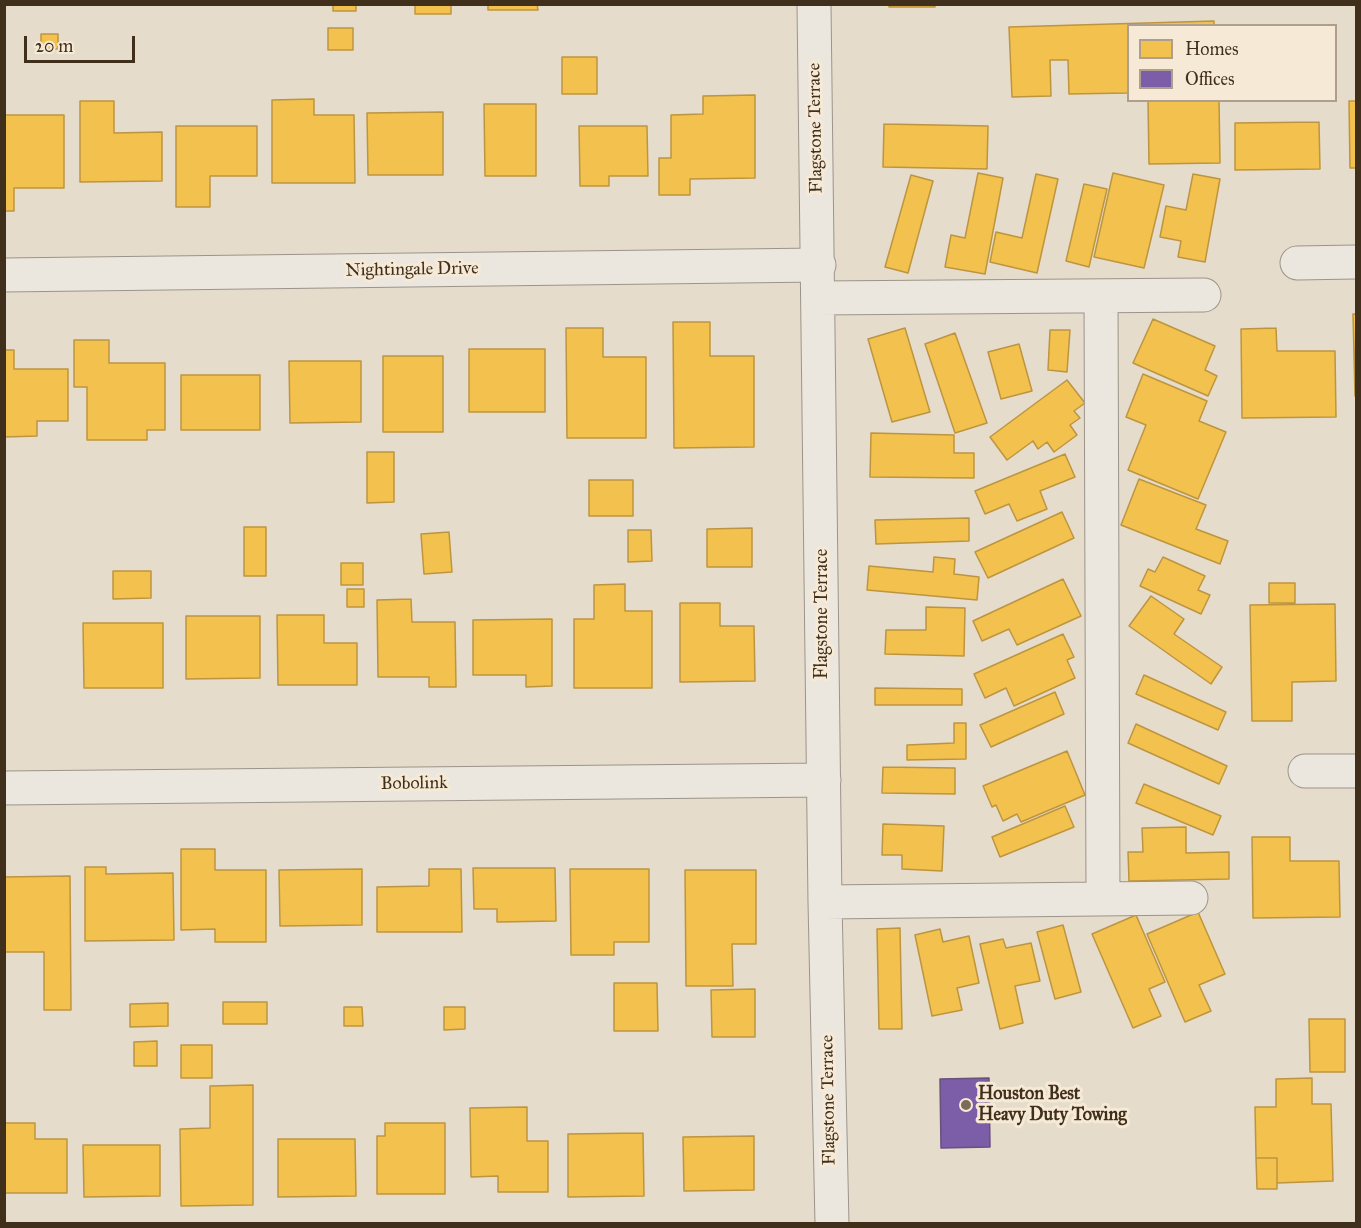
<!DOCTYPE html>
<style>
body{margin:0}
#map{position:relative;width:1361px;height:1228px;overflow:hidden;background:#e6dccc;font-family:"IM FELL Great Primer",serif}
canvas{display:block}
.frame{position:absolute;inset:0;border:6px solid #402f1b;pointer-events:none}
.legend{position:absolute;left:1127px;top:24px;width:210px;height:78px;box-sizing:border-box;background:#f6ead7;border:2px solid #ad9f8c;margin:0;padding:8px 10px;list-style:none;font-size:18px;color:#402f1b}
.legend li{display:flex;align-items:center;gap:12px;height:30px}
.legend b{width:30px;border:2px solid #ad9f8c}
.scale{position:absolute;left:24px;top:36px;width:111px;height:27px;box-sizing:border-box;border:3px solid #402f1b;border-top:0;padding-left:8px;font-size:18px;line-height:21px;white-space:nowrap;color:#402f1b;-webkit-text-stroke:4px #f6ead7;paint-order:stroke}
</style>
<div id="map">
<canvas width="1361" height="1228"></canvas>
<div class="frame"></div>
<ul class="legend">
<li><b style="height:16px;background:#f2c14e"></b>Homes</li>
<li><b style="height:16px;background:#7b5ea7"></b>Offices</li>
</ul>
<div class="scale">20 m</div>
</div>
<script>
const c = document.querySelector('canvas').getContext('2d');
c.lineJoin = 'round';
function fill(path, color) { c.fillStyle = color; c.fill(path, 'evenodd'); }
const poly = rows => new Path2D(rows.map(r => 'M' + r).join(''));
function trace(path, color, width, dash) { c.strokeStyle = color; c.lineWidth = width; c.lineCap = dash ? 'butt' : 'round'; c.setLineDash(dash || []); c.stroke(path); }
function label(font, color, halo, rows, align = 'center') {
  c.font = font + ' "IM FELL Great Primer",serif'; c.lineWidth = 6; c.setLineDash([]); c.textBaseline = 'middle'; c.strokeStyle = halo; c.fillStyle = color; for (const [text, x, y, turn = 0] of rows) {
    c.save(); c.translate(x, y); c.rotate((+turn || 0) * Math.PI / 180); c.textAlign = isNaN(turn) ? turn : align; if (halo) c.strokeText(text, 0, 0); c.fillText(text, 0, 0); c.restore();
  }
}
const homes = poly([
 [333,4,356,4,356,11,333,11,333,4],
 [415,4,451,4,451,14,415,14,415,4],
 [488,4,537,4,538,10,488,10,488,4],
 [889,4,935,4,935,7,889,7,889,4],
 [1214,21,1214,26,1128,26,1128,93,1069,94,1068,60,1050,60,1051,96,1012,97,1009,27,1214,21],
 [328,28,353,28,353,50,328,50,328,28],
 [41,34,58,34,58,49,41,49,41,34],
 [562,57,597,57,597,94,562,94,562,57],
 [755,95,755,178,690,179,690,195,659,195,659,158,671,158,671,115,703,114,703,96,755,95],
 [314,99,314,115,354,115,355,183,272,183,272,100,314,99],
 [1148,100,1219,100,1220,163,1149,164,1148,100],
 [80,101,114,101,114,133,162,132,162,181,80,182,80,101],
 [1349,101,1356,101,1356,168,1350,168,1349,101],
 [484,104,536,104,536,176,485,176,484,104],
 [443,112,443,175,368,175,367,113,443,112],
 [4,115,64,115,64,188,14,188,14,211,4,211,4,115],
 [1319,122,1320,169,1235,170,1235,123,1319,122],
 [884,124,988,126,987,169,883,167,884,124],
 [176,126,257,126,257,176,210,176,210,207,176,207,176,126],
 [579,126,647,126,648,176,609,176,609,186,580,186,579,126],
 [978,173,1003,178,985,274,945,267,951,235,965,238,978,173],
 [1113,173,1164,185,1144,268,1094,257,1113,173],
 [1036,174,1058,179,1037,273,990,262,996,232,1022,238,1036,174],
 [1193,174,1220,179,1205,262,1178,257,1181,241,1160,237,1166,206,1186,210,1193,174],
 [911,175,933,181,908,273,885,267,911,175],
 [1084,184,1107,189,1089,267,1066,261,1084,184],
 [1353,314,1356,314,1355,396,1353,314],
 [1153,319,1215,346,1205,370,1217,376,1208,396,1133,363,1153,319],
 [673,322,710,322,710,356,754,356,754,447,674,448,673,322],
 [566,328,603,328,603,357,646,357,646,438,567,438,566,328],
 [905,328,930,412,892,422,868,339,905,328],
 [1276,328,1277,351,1335,351,1336,417,1242,418,1241,329,1276,328],
 [1050,330,1070,330,1067,372,1048,370,1050,330],
 [955,333,987,423,955,433,925,344,955,333],
 [74,340,109,340,109,363,165,363,165,430,147,430,147,440,87,440,87,387,74,387,74,340],
 [1019,344,1032,391,1001,399,988,352,1019,344],
 [469,349,545,349,545,412,469,412,469,349],
 [4,350,14,350,14,369,68,369,68,421,37,421,37,436,4,437,4,350],
 [383,356,443,356,443,432,383,432,383,356],
 [289,361,361,361,361,422,290,423,289,361],
 [1143,374,1207,401,1199,421,1226,432,1198,499,1128,470,1146,425,1126,417,1143,374],
 [181,375,260,375,260,430,181,430,181,375],
 [1067,380,1085,403,1074,411,1080,418,1070,425,1077,435,1054,452,1047,442,1038,449,1033,441,1007,460,990,437,1067,380],
 [871,433,954,435,954,453,974,453,974,478,870,477,871,433],
 [367,452,394,452,394,502,367,503,367,452],
 [1065,454,1075,477,1040,491,1047,509,1017,521,1009,504,985,514,975,491,1065,454],
 [1139,479,1206,505,1196,529,1228,541,1220,564,1121,525,1139,479],
 [589,480,633,480,633,516,589,516,589,480],
 [1062,512,1074,538,988,578,975,552,1062,512],
 [969,518,969,541,876,544,875,520,969,518],
 [244,527,266,527,266,576,244,576,244,527],
 [752,528,752,567,707,567,707,529,752,528],
 [628,530,651,530,652,561,628,562,628,530],
 [449,532,452,572,424,574,421,534,449,532],
 [934,557,955,559,954,574,979,577,977,600,867,590,869,566,933,572,934,557],
 [1163,557,1205,576,1198,590,1210,595,1201,614,1140,586,1148,569,1155,572,1163,557],
 [341,563,363,563,363,585,341,585,341,563],
 [113,571,151,571,151,598,113,599,113,571],
 [1063,579,1081,616,1017,645,1009,629,982,641,973,621,1063,579],
 [1269,583,1295,583,1295,603,1269,603,1269,583],
 [625,584,625,611,652,611,652,688,574,688,574,619,594,619,594,585,625,584],
 [347,589,364,589,364,607,347,607,347,589],
 [1151,596,1184,619,1174,634,1222,667,1211,684,1129,626,1151,596],
 [411,599,412,622,455,622,456,687,429,687,429,677,378,677,377,600,411,599],
 [680,603,720,603,720,626,754,626,755,681,680,682,680,603],
 [1335,604,1336,681,1292,682,1292,721,1252,721,1250,605,1335,604],
 [926,607,965,608,964,656,885,654,886,630,926,630,926,607],
 [277,615,324,615,324,643,357,643,357,685,278,685,277,615],
 [186,616,260,616,260,678,186,679,186,616],
 [552,619,552,686,526,687,526,675,473,675,473,620,552,619],
 [83,623,163,623,163,688,84,688,83,623],
 [1063,634,1074,657,1067,660,1075,678,1014,706,1006,688,985,698,974,674,1063,634],
 [1144,675,1226,712,1218,730,1136,694,1144,675],
 [875,688,962,689,962,705,875,705,875,688],
 [1055,692,1064,714,991,747,980,725,1055,692],
 [954,723,966,723,966,759,907,760,907,745,954,743,954,723],
 [1136,724,1227,766,1219,784,1128,743,1136,724],
 [1067,751,1085,795,1021,822,1017,814,1003,821,996,805,992,807,983,786,1067,751],
 [883,767,955,768,955,794,882,793,883,767],
 [1144,784,1221,816,1213,835,1136,803,1144,784],
 [1065,806,1074,827,1000,857,992,837,1065,806],
 [883,824,944,826,942,871,902,869,902,855,882,855,883,824],
 [1186,827,1186,853,1229,852,1229,879,1129,881,1128,852,1143,852,1142,828,1186,827],
 [1252,837,1290,837,1290,861,1339,861,1340,917,1253,918,1252,837],
 [181,849,215,849,215,870,266,870,266,942,215,942,215,929,181,930,181,849],
 [85,867,106,867,106,874,173,873,174,940,85,941,85,867],
 [473,868,555,868,556,921,497,922,497,909,474,909,473,868],
 [362,869,362,925,280,926,279,870,362,869],
 [429,869,461,869,462,932,377,932,377,887,429,886,429,869],
 [570,869,649,869,649,942,614,942,614,955,571,955,570,869],
 [685,870,756,870,756,944,732,944,733,986,686,986,685,870],
 [70,876,71,1010,44,1010,44,952,5,952,4,877,70,876],
 [1198,912,1225,974,1199,985,1211,1011,1185,1022,1147,934,1198,912],
 [1136,915,1165,982,1149,989,1161,1016,1133,1028,1092,934,1136,915],
 [1063,925,1081,992,1055,999,1037,932,1063,925],
 [900,928,902,1029,879,1029,877,929,900,928],
 [940,929,943,942,969,936,979,983,957,988,962,1010,932,1016,915,935,940,929],
 [1003,939,1006,948,1031,943,1040,981,1015,986,1023,1023,1000,1029,980,944,1003,939],
 [614,983,657,983,658,1031,614,1031,614,983],
 [755,989,755,1037,712,1037,711,990,755,989],
 [223,1002,267,1002,267,1024,223,1024,223,1002],
 [168,1003,168,1026,130,1027,130,1004,168,1003],
 [344,1007,362,1007,363,1026,344,1026,344,1007],
 [444,1007,465,1007,465,1029,444,1030,444,1007],
 [1309,1019,1345,1019,1345,1072,1310,1072,1309,1019],
 [157,1041,157,1066,134,1066,134,1042,157,1041],
 [181,1045,212,1045,212,1078,181,1078,181,1045],
 [1312,1078,1312,1104,1331,1104,1333,1181,1277,1183,1277,1158,1256,1158,1255,1107,1276,1107,1276,1079,1312,1078],
 [253,1085,253,1205,181,1206,180,1129,210,1128,210,1086,253,1085],
 [527,1107,527,1141,548,1141,548,1192,498,1192,498,1176,471,1177,470,1108,527,1107],
 [4,1123,35,1123,35,1139,67,1139,67,1193,4,1193,4,1123],
 [385,1123,445,1123,445,1194,377,1194,377,1136,385,1136,385,1123],
 [643,1133,644,1196,568,1197,568,1134,643,1133],
 [754,1136,754,1190,684,1191,683,1137,754,1136],
 [278,1139,355,1139,356,1196,278,1197,278,1139],
 [83,1145,160,1145,160,1196,84,1197,83,1145],
 [1256,1158,1277,1158,1277,1189,1257,1189,1256,1158]
]);
fill(homes, '#f2c14e');
trace(homes, '#bd953f', 1.5);
const offices = poly([
 [989,1078,990,1147,941,1148,940,1079,989,1078]
]);
fill(offices, '#7b5ea7');
trace(offices, '#69507d', 1.5);
const street = poly([
 [814,4,825,902,832,1224],
 [1297,263,1356,262],
 [4,275,819,265],
 [1101,296,1103,899],
 [819,298,1204,295],
 [1305,771,1356,771],
 [4,788,824,780],
 [825,902,1191,898]
]);
trace(street, '#9c9489', 35);
trace(street, '#ebe6de', 33);
for (const [x, y, r, color] of [
 [966,1105,6,"#7a6c59"]
]) { const dot = new Path2D(); dot.arc(x, y, r, 0, 2 * Math.PI); c.fillStyle = color; c.fill(dot); trace(dot, '#f6ead7', 2); }
label('18px', '#402f1b', '#f6ead7', [
 ["Flagstone Terrace",816,128,-91],
 ["Nightingale Drive",412,270,-1],
 ["Flagstone Terrace",823,614,-90],
 ["Bobolink",414,784,-1],
 ["Flagstone Terrace",829,1100,-91]
]);
label('bold 18px', '#402f1b', '#f6ead7', [
 ["Houston Best",978,1095],
 ["Heavy Duty Towing",978,1116]
], 'left');
</script>
